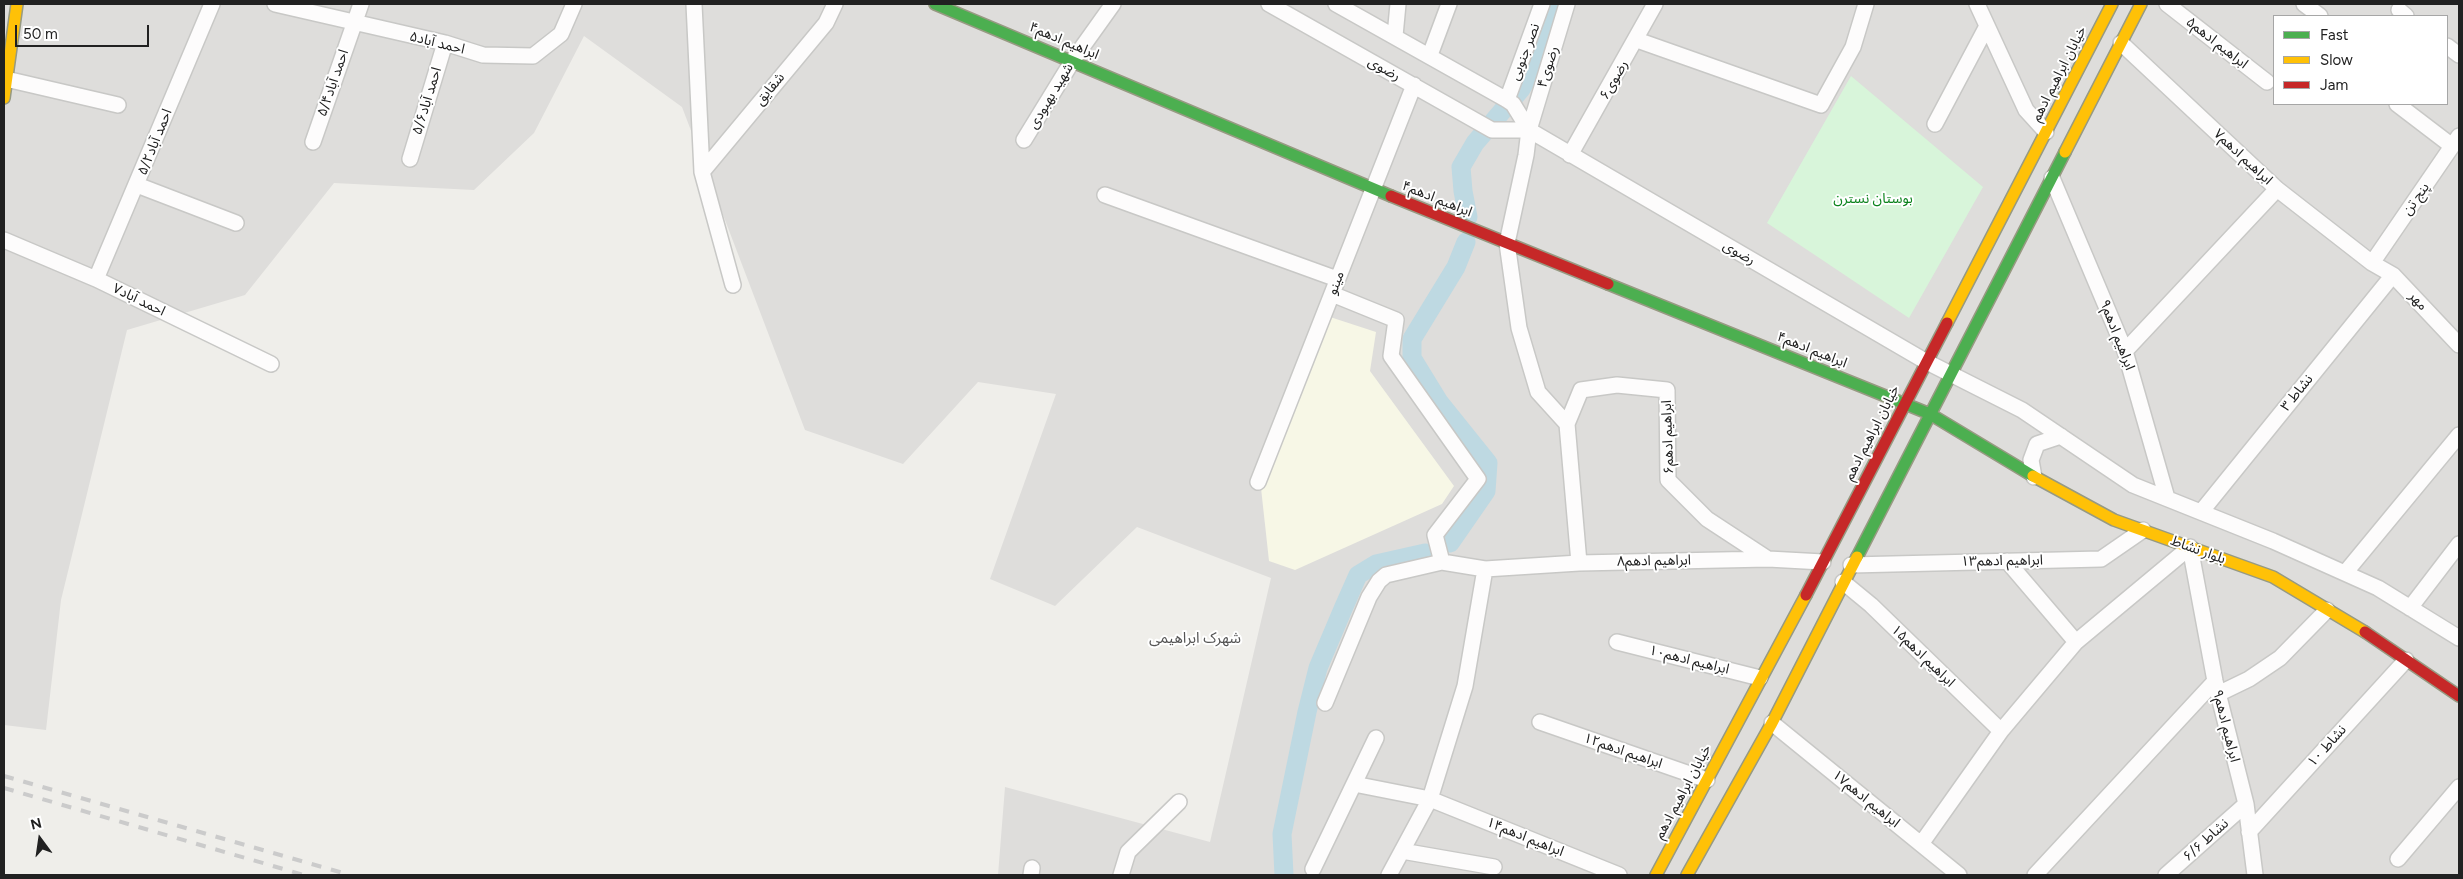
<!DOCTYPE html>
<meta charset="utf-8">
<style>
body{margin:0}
#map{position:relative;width:2463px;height:879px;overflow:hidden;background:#efeeea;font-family:Figtree,sans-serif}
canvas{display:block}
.frame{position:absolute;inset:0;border:5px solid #212121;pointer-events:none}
.legend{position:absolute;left:2273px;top:15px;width:175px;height:90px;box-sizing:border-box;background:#fff;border:1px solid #a6a6a6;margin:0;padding:6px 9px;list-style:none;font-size:15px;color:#212121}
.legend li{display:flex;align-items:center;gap:10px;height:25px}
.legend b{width:25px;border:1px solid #a6a6a6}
.north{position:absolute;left:15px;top:814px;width:50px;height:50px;-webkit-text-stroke:4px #fff;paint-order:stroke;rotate:346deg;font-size:14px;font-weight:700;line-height:20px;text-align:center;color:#212121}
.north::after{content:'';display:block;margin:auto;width:18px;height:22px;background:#212121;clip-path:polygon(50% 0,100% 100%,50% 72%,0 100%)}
.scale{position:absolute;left:15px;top:25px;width:134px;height:22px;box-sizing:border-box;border:2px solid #212121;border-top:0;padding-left:6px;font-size:15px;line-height:18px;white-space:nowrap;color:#212121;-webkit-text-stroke:4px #fff;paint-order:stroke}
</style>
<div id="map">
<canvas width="2463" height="879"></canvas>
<div class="frame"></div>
<ul class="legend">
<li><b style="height:6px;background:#4caf50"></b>Fast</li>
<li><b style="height:6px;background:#ffc107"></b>Slow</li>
<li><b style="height:6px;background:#c62828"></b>Jam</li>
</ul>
<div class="north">N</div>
<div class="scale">50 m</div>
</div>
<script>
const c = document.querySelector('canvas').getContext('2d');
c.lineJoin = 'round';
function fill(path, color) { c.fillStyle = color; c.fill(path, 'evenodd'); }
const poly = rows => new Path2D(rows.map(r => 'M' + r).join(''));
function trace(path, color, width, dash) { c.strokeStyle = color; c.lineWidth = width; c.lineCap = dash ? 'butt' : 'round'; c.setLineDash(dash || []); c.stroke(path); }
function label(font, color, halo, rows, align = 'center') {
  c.font = font + ' Figtree,"Noto Sans Arabic",sans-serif'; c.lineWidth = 4; c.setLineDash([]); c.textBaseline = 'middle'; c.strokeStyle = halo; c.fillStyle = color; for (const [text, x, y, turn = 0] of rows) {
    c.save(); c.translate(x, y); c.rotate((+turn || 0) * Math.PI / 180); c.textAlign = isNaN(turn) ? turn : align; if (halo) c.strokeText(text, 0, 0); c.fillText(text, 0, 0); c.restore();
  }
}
fill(poly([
 [4,4,2459,4,2459,875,998,875,1005,787,1210,842,1271,578,1137,527,1055,606,990,579,1056,394,978,382,903,464,805,430,682,107,584,36,534,133,474,190,334,183,245,295,127,330,61,600,46,730,4,725],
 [2274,16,2447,16,2447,104,2274,104]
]), '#dedddb');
fill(poly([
 [1327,316,1376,332,1370,371,1454,486,1442,504,1295,570,1269,561,1261,488]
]), '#f7f7e6');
fill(poly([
 [1851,76,1983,187,1909,318,1767,223]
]), '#d8f5da');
trace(poly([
 [1468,217,1463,191,1461,167,1475,143,1521,89,1544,48,1558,4],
 [1450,543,1486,491,1488,463,1439,402,1412,358,1412,339,1456,267,1466,242],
 [1284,875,1282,834,1307,712,1318,668,1343,609,1358,575,1376,564,1425,553]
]), '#bed9e2', 19);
const street = poly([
 [275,4,445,43,483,55,533,56,561,34,574,4],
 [694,4,702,172,733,285],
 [1269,4,1492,130,1529,130],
 [1336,4,1507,100,1513,104,1529,130,1925,361,2022,410,2133,485,2273,541,2378,588,2459,638],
 [1567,4,1529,130,1526,155,1507,243,1519,328,1538,392,1567,424,1579,563],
 [1977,4,2026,110,2046,132],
 [2167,4,2267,82],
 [2304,4,2320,16],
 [2399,10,2406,16],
 [1395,36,1398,4],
 [1637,40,1821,105,1853,47,1866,4],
 [2121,43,2277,189,2372,263,2393,275,2459,345],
 [2447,46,2459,55],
 [1430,55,1449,4],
 [6,79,118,105],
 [1507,100,1542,4],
 [2397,104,2452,146],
 [1935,124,1987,26],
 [1024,140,1073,60,1113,4],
 [313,142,361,4],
 [1570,155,1655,4],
 [410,159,445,43],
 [702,172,826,23,835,4],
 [2052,178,2125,351,2167,498],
 [137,185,236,223],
 [1105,195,1337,279],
 [4,240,96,279,271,364],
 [2372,263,2459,136],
 [96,279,212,4],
 [1332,294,1396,320,1391,356,1478,479,1435,535,1442,562,1485,569,1465,686,1430,799,1389,875],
 [2125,351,2277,189],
 [1567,424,1581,390,1617,385,1667,390,1668,480,1707,519,1768,559],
 [2034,477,2031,460,2037,444,2061,436],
 [1258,482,1414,85],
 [2201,512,2393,275],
 [2007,561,2076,642],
 [1851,565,2101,559,2143,530],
 [1485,569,1579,563,1768,559,1823,562],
 [2345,573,2459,435],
 [1843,582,1871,605,2001,731],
 [2410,608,2459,544],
 [1617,642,1760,678],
 [2218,694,2249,679,2280,658,2327,610],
 [1325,703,1369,597,1379,581,1386,575,1442,562],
 [1540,722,1707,780],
 [1772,723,1959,875],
 [1354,784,1430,799,1619,875],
 [2249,832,2406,660],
 [1921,844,2001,731,2076,642,2190,547,2215,681,2246,804,2255,875],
 [1402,851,1494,867],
 [2398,859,2459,787],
 [1313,869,1376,738],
 [1031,875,1032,868],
 [1121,875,1128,852,1179,802],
 [2035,875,2215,681],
 [2166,875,2246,804]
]);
const fast = poly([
 [935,4,1391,196],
 [1608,284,1930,414,2033,476],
 [1857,557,2065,152]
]);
const slow = poly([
 [4,98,17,4],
 [2065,152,2141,4],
 [1947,323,2112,4],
 [2033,476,2114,520,2273,577,2365,632],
 [1656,875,1806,595],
 [1687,875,1772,723,1857,557]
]);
const jam = poly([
 [1391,196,1608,284],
 [1806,595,1947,323],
 [2365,632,2459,696]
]);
trace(street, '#c8c8c6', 18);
trace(fast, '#979a82', 14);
trace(slow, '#979a82', 14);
trace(jam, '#979a82', 14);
trace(street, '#fdfcfc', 15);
trace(fast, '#4caf50', 11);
trace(slow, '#ffc107', 11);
trace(jam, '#c62828', 11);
trace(poly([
 [4,776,350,875],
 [4,788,304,875]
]), '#cbcbcb', 4, [10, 10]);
label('14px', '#212121', '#fff', [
 ["ابراهیم ادهم۴",1064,41,23],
 ["احمد آباد۵",437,43,14],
 ["ابراهیم ادهم۵",2217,43,38],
 ["نصر جنوبی",1525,52,-69],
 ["رضوی۴",1548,67,-73],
 ["رضوی",1384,69,29],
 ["خیابان ابراهیم ادهم",2059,74,-63],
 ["رضوی۶",1614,80,-60],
 ["احمد آباد۵/۴",333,83,-71],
 ["شقایق",770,89,-50],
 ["شهید بهبودی",1051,96,-59],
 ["احمد آباد۵/۶",427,101,-73],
 ["احمد آباد۵/۲",155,142,-68],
 ["ابراهیم ادهم۷",2243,157,43],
 ["ابراهیم ادهم۴",1437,199,22],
 ["پنج تن",2416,199,-55],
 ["رضوی",1739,253,30],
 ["مینو",1336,283,-69],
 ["احمد آباد۷",139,300,26],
 ["مهر",2418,301,47],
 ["ابراهیم ادهم۹",2117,335,69],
 ["ابراهیم ادهم۴",1812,350,22],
 ["نشاط ۳",2297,393,-51],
 ["خیابان ابراهیم ادهم",1872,433,-63],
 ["ابراهیم ادهم۶",1668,437,-92],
 ["بلوار نشاط",2198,550,20],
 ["ابراهیم ادهم۸",1654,561,-1],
 ["ابراهیم ادهم۱۳",2002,561,-1],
 ["ابراهیم ادهم۱۵",1923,656,44],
 ["ابراهیم ادهم۱۰",1689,660,14],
 ["ابراهیم ادهم۹",2226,726,76],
 ["نشاط ۱۰",2327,746,-48],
 ["ابراهیم ادهم۱۲",1623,751,19],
 ["خیابان ابراهیم ادهم",1683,792,-62],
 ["ابراهیم ادهم۱۷",1866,799,39],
 ["ابراهیم ادهم۱۴",1525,837,22],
 ["نشاط ۶/۶",2206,840,-42]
]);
label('14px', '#0b831c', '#fff', [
 ["بوستان نسترن",1873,199]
]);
label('15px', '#545454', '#fff', [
 ["شهرک ابراهیمی",1195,639]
]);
</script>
